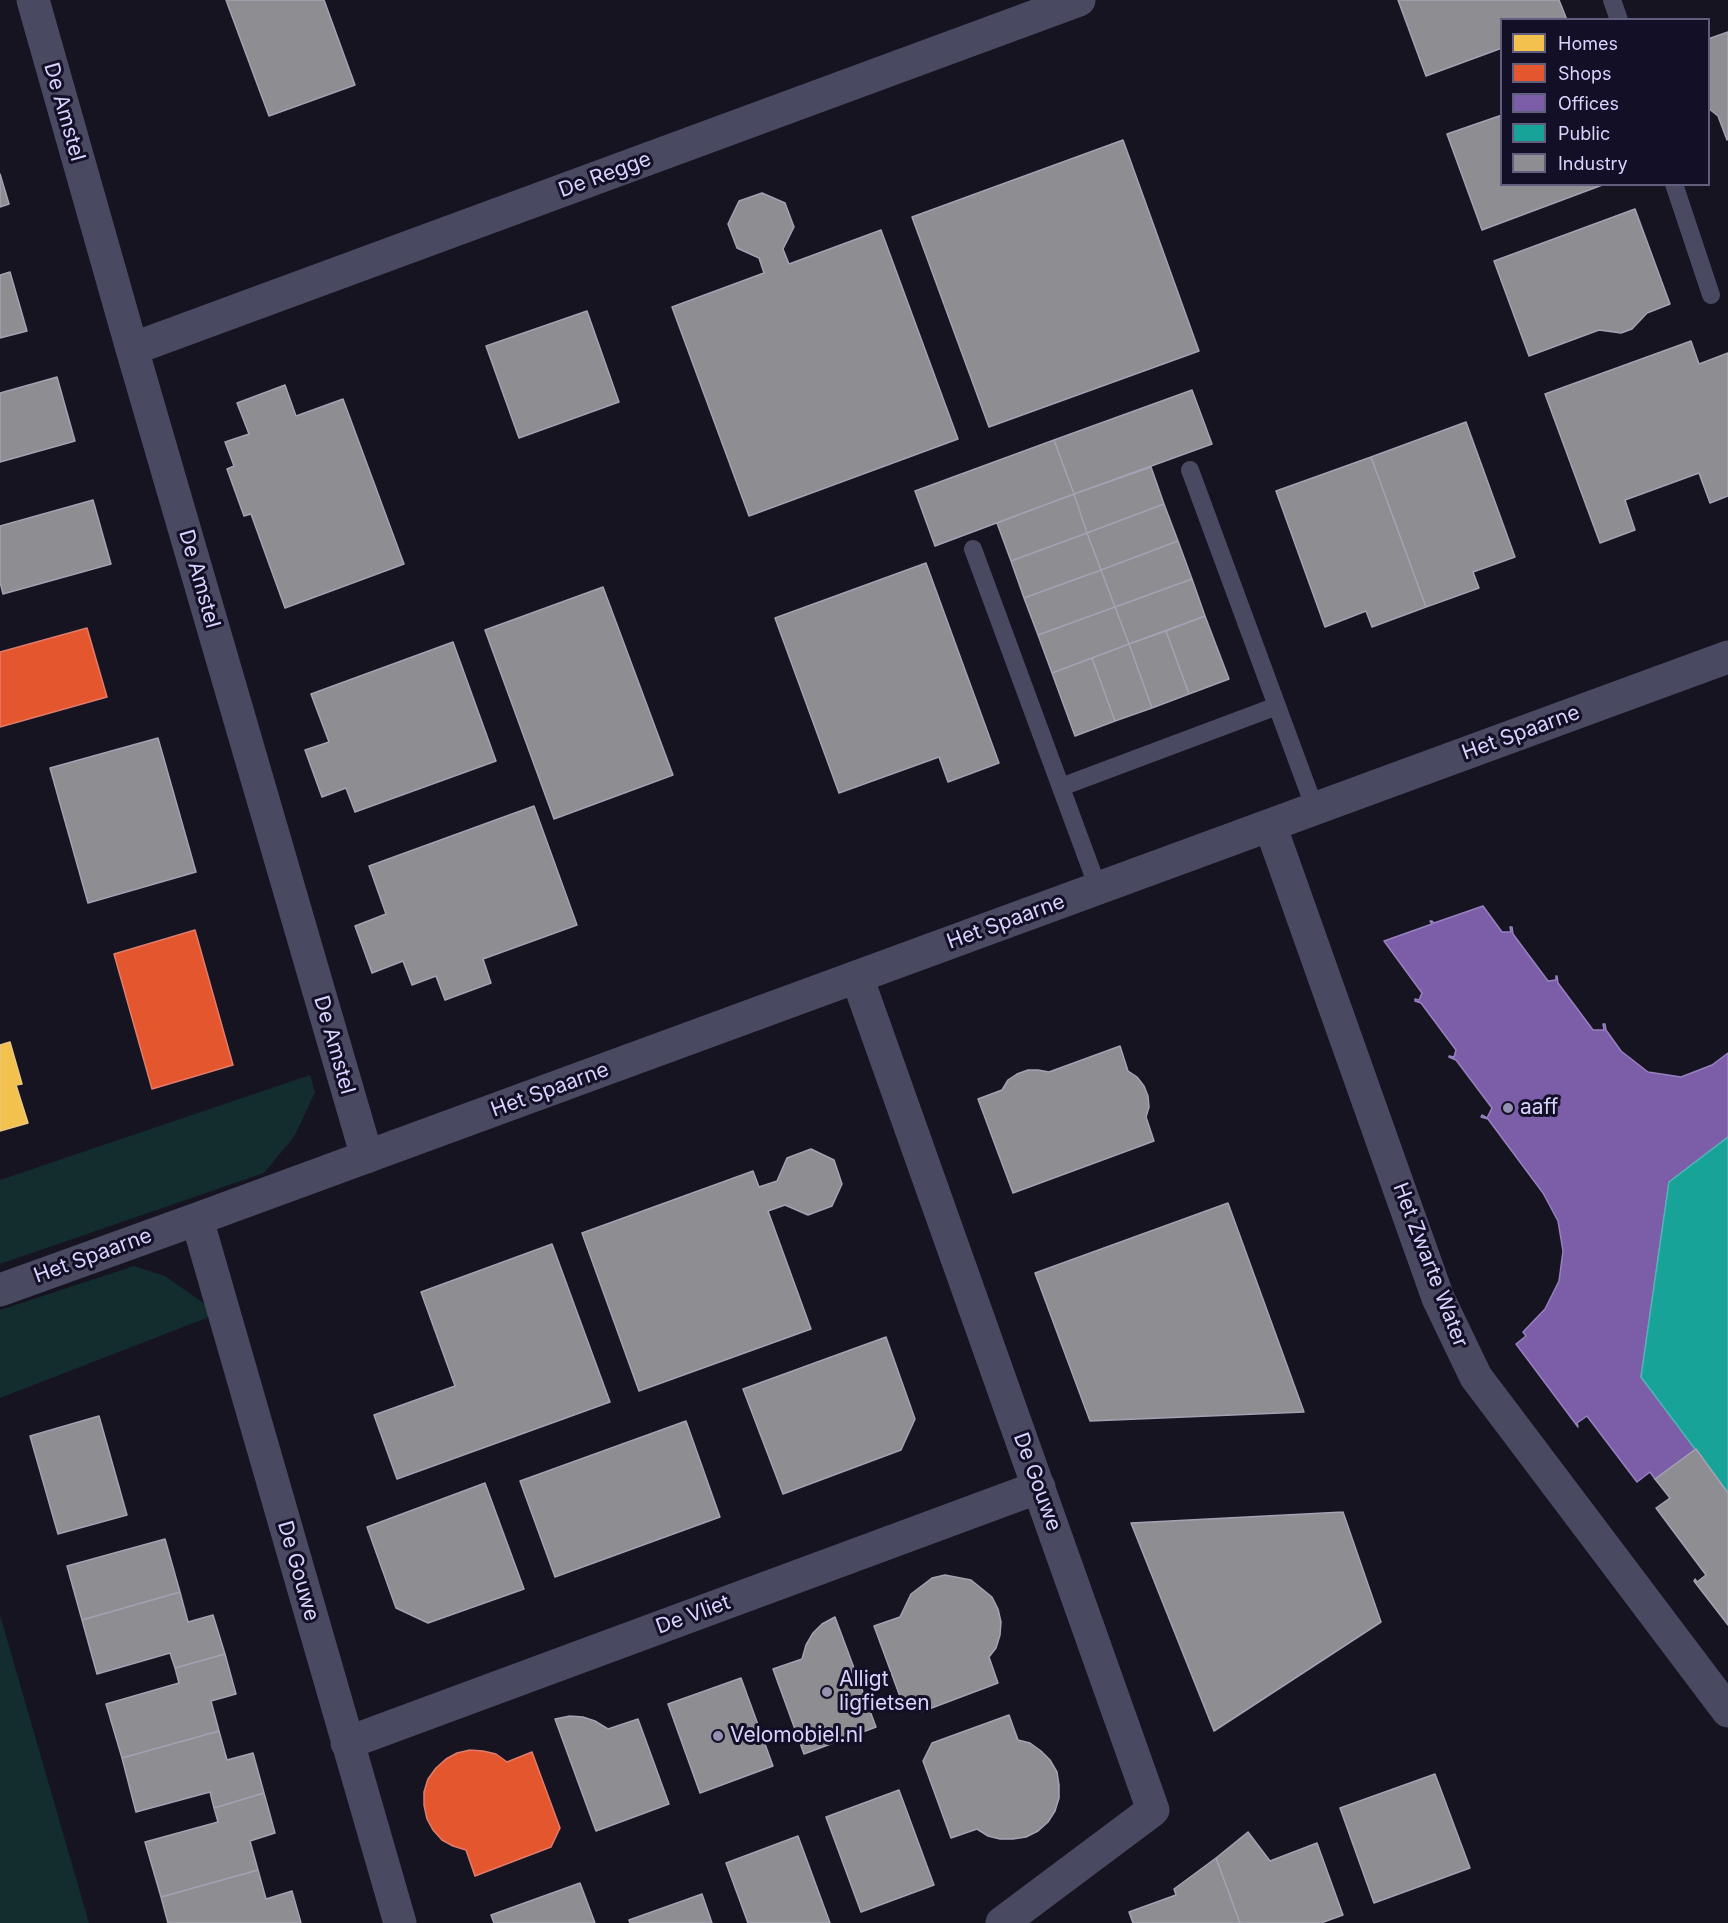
<!DOCTYPE html>
<style>
body{margin:0}
#map{position:relative;width:1728px;height:1923px;overflow:hidden;background:#161421;font-family:Inter,sans-serif}
canvas{display:block}
.legend{position:absolute;left:1500px;top:18px;width:210px;height:168px;box-sizing:border-box;background:#130f26;border:2px solid #625e7d;margin:0;padding:8px 10px;list-style:none;font-size:18px;color:#d9d4ff}
.legend li{display:flex;align-items:center;gap:12px;height:30px}
.legend b{width:30px;border:2px solid #625e7d}
</style>
<div id="map">
<canvas width="1728" height="1923"></canvas>
<ul class="legend">
<li><b style="height:16px;background:#f2c14e"></b>Homes</li>
<li><b style="height:16px;background:#e4572e"></b>Shops</li>
<li><b style="height:16px;background:#7b5ea7"></b>Offices</li>
<li><b style="height:16px;background:#17a398"></b>Public</li>
<li><b style="height:16px;background:#8d8d92"></b>Industry</li>
</ul>
</div>
<script>
const c = document.querySelector('canvas').getContext('2d');
c.lineJoin = 'round';
function fill(path, color) { c.fillStyle = color; c.fill(path, 'evenodd'); }
const poly = rows => new Path2D(rows.map(r => 'M' + r).join(''));
function trace(path, color, width, dash) { c.strokeStyle = color; c.lineWidth = width; c.lineCap = dash ? 'butt' : 'round'; c.setLineDash(dash || []); c.stroke(path); }
function label(font, color, halo, rows, align = 'center') {
  c.font = font + ' Inter,sans-serif'; c.lineWidth = 6; c.setLineDash([]); c.textBaseline = 'middle'; c.strokeStyle = halo; c.fillStyle = color; for (const [text, x, y, turn = 0] of rows) {
    c.save(); c.translate(x, y); c.rotate((+turn || 0) * Math.PI / 180); c.textAlign = isNaN(turn) ? turn : align; if (halo) c.strokeText(text, 0, 0); c.fillText(text, 0, 0); c.restore();
  }
}
fill(poly([
 [310,1075,315,1092,298,1129,293,1138,264,1173,0,1264,0,1180],
 [134,1266,165,1276,205,1304,209,1317,0,1398,0,1310],
 [0,1615,89,1923,0,1923]
]), '#132c2d');
const homes = poly([
 [10,1042,22,1084,16,1085,28,1123,0,1131,0,1045,10,1042]
]);
fill(homes, '#f2c14e');
trace(homes, '#eac783', 1.5);
const shops = poly([
 [87,628,107,697,0,727,0,652,87,628],
 [195,930,233,1065,152,1089,114,954,195,930],
 [470,1750,483,1751,496,1754,507,1762,532,1752,560,1828,551,1847,475,1876,466,1850,453,1846,442,1840,433,1830,427,1819,424,1805,424,1792,428,1779,436,1768,446,1759,457,1753,470,1750]
]);
fill(shops, '#e4572e');
trace(shops, '#e17c6d', 1.5);
const offices = poly([
 [1483,906,1502,932,1511,932,1510,927,1512,927,1513,934,1548,981,1556,980,1556,976,1557,976,1558,983,1593,1030,1604,1030,1603,1024,1605,1024,1606,1030,1621,1051,1648,1072,1681,1077,1712,1065,1728,1053,1728,1137,1669,1182,1641,1377,1696,1449,1655,1479,1650,1472,1637,1482,1587,1416,1577,1423,1578,1427,1516,1344,1526,1336,1523,1332,1545,1309,1559,1281,1563,1251,1558,1221,1543,1193,1488,1119,1481,1117,1482,1115,1487,1118,1492,1108,1456,1060,1449,1057,1449,1056,1454,1057,1456,1050,1421,1003,1415,1001,1415,999,1419,1000,1422,993,1384,941,1432,924,1430,921,1432,921,1434,923,1483,906]
]);
fill(offices, '#7b5ea7');
trace(offices, '#9781c1', 1.5);
const public = poly([
 [1728,1137,1728,1493,1641,1377,1669,1182,1728,1137]
]);
fill(public, '#17a398');
trace(public, '#51b2b7', 1.5);
const industry = poly([
 [226,0,324,0,355,85,269,116,226,0],
 [1398,0,1559,0,1567,20,1502,20,1502,48,1426,76,1398,0],
 [1728,32,1728,139,1727,140,1718,116,1708,108,1708,39,1728,32],
 [1502,115,1502,184,1605,184,1482,230,1447,134,1502,115],
 [1123,140,1199,351,989,427,912,217,1123,140],
 [0,174,9,204,0,207,0,174],
 [762,193,785,203,794,227,783,249,789,264,881,230,958,439,749,516,672,307,764,273,759,258,737,248,728,224,739,201,762,193],
 [1635,209,1670,304,1647,313,1632,329,1621,333,1599,330,1529,356,1494,261,1635,209],
 [10,272,27,331,0,338,0,275,10,272],
 [587,311,619,402,519,438,486,346,587,311],
 [1691,341,1699,364,1728,353,1728,496,1710,503,1699,473,1625,500,1635,530,1600,543,1545,394,1691,341],
 [57,377,75,441,0,462,0,393,57,377],
 [285,385,296,416,343,399,404,564,285,608,251,514,244,516,227,469,234,466,225,442,249,434,237,403,285,385],
 [1192,390,1212,444,1074,494,1054,440,1192,390],
 [1466,422,1515,557,1473,572,1479,588,1426,607,1371,457,1466,422],
 [1054,440,1074,494,935,546,915,491,1054,440],
 [1371,457,1426,607,1372,627,1366,611,1325,627,1276,491,1371,457],
 [1151,467,1164,504,1087,533,1074,494,1151,467],
 [1074,494,1087,533,1011,561,997,523,1074,494],
 [93,500,111,564,3,594,0,582,0,526,93,500],
 [1164,504,1178,541,1101,570,1087,533,1164,504],
 [1087,533,1101,570,1024,598,1011,561,1087,533],
 [1178,541,1192,579,1115,607,1101,570,1178,541],
 [926,563,999,763,948,782,939,757,839,793,775,618,926,563],
 [1101,570,1115,607,1038,635,1024,598,1101,570],
 [1192,579,1205,616,1129,644,1115,607,1192,579],
 [603,587,673,775,554,819,485,630,603,587],
 [1115,607,1129,644,1052,673,1038,635,1115,607],
 [1205,616,1229,679,1189,694,1166,631,1205,616],
 [1166,631,1189,694,1152,708,1129,644,1166,631],
 [453,642,496,761,355,812,346,788,322,797,305,750,329,742,311,694,453,642],
 [1129,644,1152,708,1115,721,1092,658,1129,644],
 [1092,658,1115,721,1075,736,1052,673,1092,658],
 [158,738,196,872,88,903,50,768,158,738],
 [534,806,577,925,483,959,491,983,445,1000,436,976,412,985,403,961,372,973,355,926,386,914,369,866,534,806],
 [1120,1046,1128,1071,1137,1077,1144,1086,1148,1096,1149,1107,1146,1117,1154,1141,1013,1193,978,1099,1002,1090,1008,1080,1017,1074,1028,1070,1038,1070,1049,1072,1120,1046],
 [811,1149,834,1160,842,1184,832,1206,808,1215,785,1205,768,1211,811,1329,639,1391,582,1233,753,1171,759,1187,777,1181,787,1158,811,1149],
 [1228,1203,1304,1412,1090,1421,1035,1273,1228,1203],
 [552,1244,610,1402,397,1479,374,1415,455,1386,421,1292,552,1244],
 [886,1337,915,1419,901,1450,783,1494,743,1389,886,1337],
 [99,1416,127,1515,58,1534,30,1436,99,1416],
 [686,1421,720,1517,555,1577,520,1481,686,1421],
 [1696,1449,1728,1493,1728,1625,1694,1581,1695,1579,1697,1582,1706,1575,1656,1508,1670,1498,1655,1479,1696,1449],
 [485,1483,524,1589,428,1623,396,1608,367,1527,485,1483],
 [1343,1512,1381,1622,1214,1731,1131,1523,1343,1512],
 [165,1539,180,1592,82,1620,67,1566,165,1539],
 [945,1575,971,1580,992,1597,998,1609,1001,1622,1000,1635,996,1648,989,1657,998,1683,921,1712,902,1702,874,1626,900,1617,911,1594,932,1578,945,1575],
 [180,1592,188,1622,213,1615,225,1654,175,1668,170,1653,97,1674,82,1620,180,1592],
 [835,1617,876,1727,804,1754,773,1669,802,1659,806,1645,813,1633,822,1624,835,1617],
 [225,1654,236,1694,211,1701,219,1731,122,1758,106,1704,179,1683,175,1668,225,1654],
 [741,1678,773,1766,700,1793,668,1704,741,1678],
 [1009,1715,1018,1740,1030,1743,1041,1751,1050,1760,1057,1772,1059,1785,1059,1798,1055,1811,1048,1822,1038,1831,1026,1837,1013,1839,1000,1839,988,1836,977,1829,951,1838,923,1761,932,1743,1009,1715],
 [570,1716,583,1717,595,1721,608,1729,638,1719,669,1804,596,1831,555,1719,570,1716],
 [219,1731,227,1760,253,1753,264,1793,214,1808,210,1792,136,1812,122,1758,219,1731],
 [1435,1774,1470,1868,1374,1903,1340,1808,1435,1774],
 [899,1790,934,1885,861,1912,826,1817,899,1790],
 [264,1793,275,1833,250,1841,258,1870,161,1897,145,1842,218,1822,214,1808,264,1793],
 [1248,1832,1270,1861,1317,1843,1343,1915,1321,1923,1240,1923,1216,1858,1248,1832],
 [798,1836,830,1923,748,1923,726,1863,798,1836],
 [1216,1858,1240,1923,1133,1923,1129,1912,1176,1895,1174,1889,1216,1858],
 [258,1870,266,1899,292,1891,301,1923,168,1923,161,1897,258,1870],
 [580,1883,595,1923,494,1923,491,1915,580,1883],
 [702,1894,712,1923,630,1923,629,1920,702,1894]
]);
fill(industry, '#8d8d92');
trace(industry, '#a4a2b3', 1.5);
trace(poly([
 [1612,0,1619,20],
 [1674,184,1711,295],
 [1190,470,1315,809],
 [973,549,1098,888],
 [1061,787,1277,706]
]), '#4a4962', 18);
trace(poly([
 [33,0,132,349,367,1157],
 [132,349,1079,0],
 [1270,825,1438,1298,1476,1377,1728,1711],
 [857,977,1153,1810,1002,1923],
 [197,1219,400,1923],
 [0,1290,197,1219,1728,657],
 [347,1743,1039,1487]
]), '#4a4962', 33);
for (const [x, y, r, color] of [
 [1508,1108,6,"#9591b1"],
 [827,1692,6,"#9591b1"],
 [718,1736,6,"#9591b1"]
]) { const dot = new Path2D(); dot.arc(x, y, r, 0, 2 * Math.PI); c.fillStyle = color; c.fill(dot); trace(dot, '#130f26', 2); }
label('21px', '#d9d4ff', '#130f26', [
 ["De Amstel",64,112,74],
 ["De Regge",605,175,-20],
 ["De Amstel",199,579,74],
 ["Het Spaarne",1521,733,-20],
 ["Het Spaarne",1006,922,-20],
 ["De Amstel",334,1045,74],
 ["Het Spaarne",550,1090,-20],
 ["Het Spaarne",93,1256,-20],
 ["Het Zwarte Water",1430,1265,69],
 ["De Gouwe",1037,1482,70],
 ["De Gouwe",298,1571,74],
 ["De Vliet",693,1615,-20]
]);
label('21px', '#d9d4ff', '#130f26', [
 ["aaff",1520,1108],
 ["Alligt",839,1680],
 ["ligfietsen",839,1704],
 ["Velomobiel.nl",730,1736]
], 'left');
</script>
